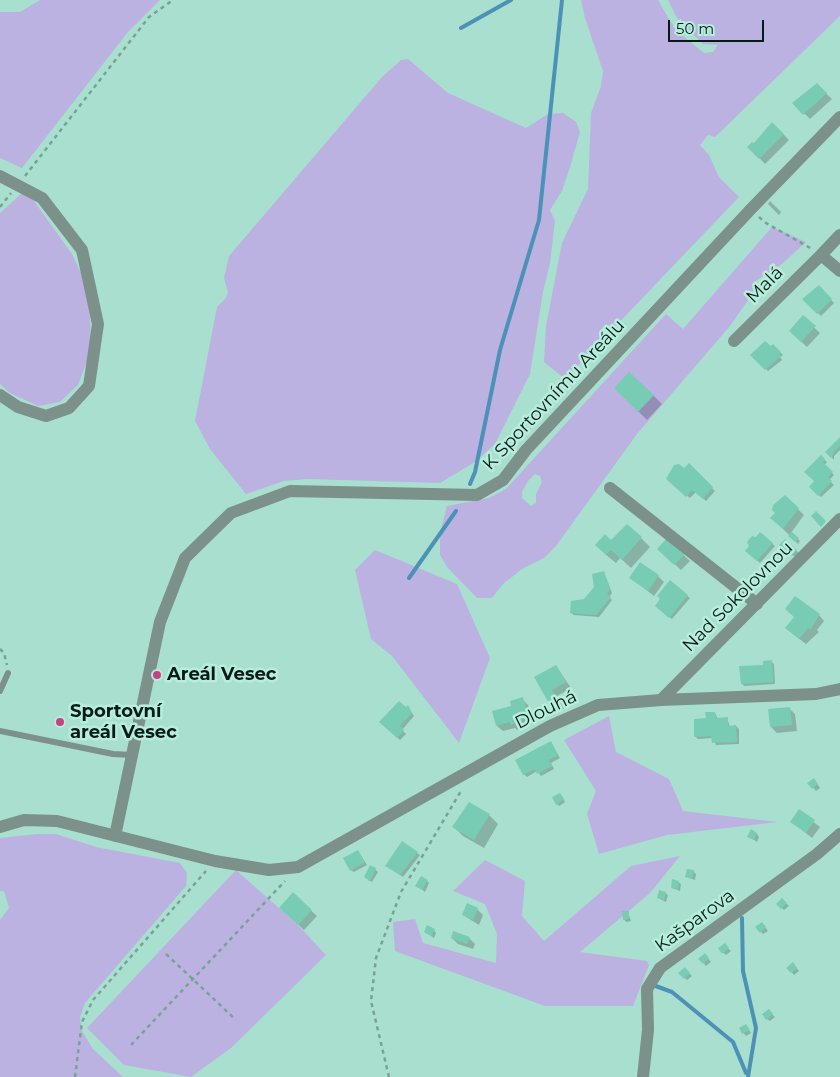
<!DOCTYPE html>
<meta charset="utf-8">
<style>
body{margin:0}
#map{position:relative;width:840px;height:1077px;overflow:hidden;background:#a9dfce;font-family:Montserrat,sans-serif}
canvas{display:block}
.scale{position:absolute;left:668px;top:20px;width:96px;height:22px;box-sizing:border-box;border:2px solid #061b15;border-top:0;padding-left:6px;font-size:15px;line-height:18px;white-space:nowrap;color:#061b15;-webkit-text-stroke:4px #b6eddb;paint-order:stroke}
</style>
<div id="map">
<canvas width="840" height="1077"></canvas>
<div class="scale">50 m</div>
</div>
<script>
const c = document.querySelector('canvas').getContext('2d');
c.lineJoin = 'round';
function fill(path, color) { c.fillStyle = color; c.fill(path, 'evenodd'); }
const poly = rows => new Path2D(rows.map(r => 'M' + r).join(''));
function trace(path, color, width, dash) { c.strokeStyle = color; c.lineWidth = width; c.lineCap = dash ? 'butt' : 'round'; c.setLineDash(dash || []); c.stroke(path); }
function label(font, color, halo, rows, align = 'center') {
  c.font = font + ' Montserrat,sans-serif'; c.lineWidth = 5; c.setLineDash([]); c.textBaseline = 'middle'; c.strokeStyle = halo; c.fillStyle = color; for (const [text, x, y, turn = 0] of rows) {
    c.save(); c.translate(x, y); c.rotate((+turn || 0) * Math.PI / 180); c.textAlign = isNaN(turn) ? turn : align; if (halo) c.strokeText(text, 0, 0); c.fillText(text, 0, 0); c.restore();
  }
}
fill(poly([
 [40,0,160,0,128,32,22,168,0,158,0,12,20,12],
 [581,0,658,0,670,21,683,36,704,53,713,52,718,45,703,44,677,18,668,0,840,0,840,16,715,137,708,135,700,145,709,155,719,177,739,197,565,379,544,362,546,326,562,243,588,189,591,113,601,86,603,71,585,18],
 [408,59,448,93,526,128,548,114,563,113,576,122,580,132,570,167,562,191,550,210,555,221,550,263,543,292,530,374,495,444,475,462,440,483,308,479,284,481,246,494,210,449,195,421,217,307,226,298,228,292,224,278,229,256,382,77,401,60],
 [21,194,29,194,72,254,81,273,90,309,91,350,78,385,60,402,38,406,10,393,0,384,0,213],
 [772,227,806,242,782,264,754,282,753,293,730,326,637,434,556,546,544,558,522,569,503,584,492,598,477,598,447,567,440,555,440,533,447,506,489,498,506,489,666,314,683,329],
 [535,474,540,476,542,482,536,494,536,503,531,506,522,498,522,492,528,481],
 [375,550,457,584,490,658,459,743,392,656,371,639,355,570],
 [609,716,616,752,669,779,683,811,777,822,667,835,599,854,587,814,596,791,564,740],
 [37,834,56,834,96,847,180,863,187,873,186,886,85,1003,80,1017,82,1031,93,1049,123,1077,0,1077,0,920,9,908,4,891,0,891,0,838],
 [680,856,650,893,580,952,647,961,649,965,633,1006,545,1006,395,951,393,922,415,919,423,943,496,963,497,934,485,904,453,891,485,860,525,881,522,916,544,941,631,866],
 [236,870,298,925,326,955,231,1048,191,1077,124,1065,87,1028]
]), '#bbb2e1');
fill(poly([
 [817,85,832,99,810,119,794,103],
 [772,123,789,140,765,164,749,147,754,145],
 [770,201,781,212,779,215,768,204],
 [819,287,834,303,821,316,804,299],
 [803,317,820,333,807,347,790,331],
 [773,345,783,355,780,357,782,360,768,371,752,355],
 [615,388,653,395,662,404,647,420],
 [840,440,840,450,834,456,834,460,827,452],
 [821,457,827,462,824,465,834,475,829,480,834,485,821,497,810,487,815,482],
 [689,465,715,491,706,501,696,492,690,498,670,482],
 [785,497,804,515,791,533,800,541,798,544,778,524,776,513],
 [761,534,775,546,760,563,747,551],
 [641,538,650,547,631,568,620,558,616,563,605,554,611,542],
 [667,540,690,561,681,570,659,549],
 [785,541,799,553,795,557,781,545],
 [604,572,612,593,609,597,612,600,599,617,574,615,571,613,595,588],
 [658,576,664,582,654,596,631,578],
 [670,582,690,598,672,619,659,609],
 [819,615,824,621,817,630,819,632,806,644,793,634],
 [771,662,774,664,775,684,744,686,742,683],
 [556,666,571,688,557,696,564,709,558,712,536,678],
 [522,699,528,705,533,723,517,730,515,728,503,731,497,726],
 [408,707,414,716,402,730,406,734,400,740,381,722],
 [789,708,795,714,797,731,777,733,771,727],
 [715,713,718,719,727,718,730,727,736,726,739,729,739,744,716,745,713,738,698,739,695,736,707,719],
 [551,743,560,758,551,763,554,769,541,776,537,771,527,777,524,774],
 [816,782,820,788,816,791,809,783],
 [562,797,565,802,559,806,557,804],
 [799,811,820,827,812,838,792,822],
 [489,815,498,824,484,848,463,836,454,827],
 [757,834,759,837,757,842,749,836],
 [402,843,420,855,403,877,390,868],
 [358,851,367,865,354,872,351,870],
 [371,866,378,872,372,882,368,880],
 [693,871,696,874,695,880,687,877],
 [427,881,429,883,425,892,417,886],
 [678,882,681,884,680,891,672,888],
 [665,893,668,895,666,902,658,898],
 [293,894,317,916,304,930,287,914],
 [782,900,789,906,784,910,778,904],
 [477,909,483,915,479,925,463,915],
 [628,912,631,921,626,922,624,919],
 [762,923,768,931,763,934,757,927],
 [434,930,436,933,434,938,425,932],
 [452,938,469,938,475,944,473,949,458,944],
 [724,945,731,951,726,955,720,949],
 [705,955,711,962,706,966,700,959],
 [793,964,799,971,794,975,788,968],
 [685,969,692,976,687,980,680,973],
 [771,1013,775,1017,770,1021,767,1019],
 [748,1028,751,1033,746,1036,740,1029]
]), '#0003');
trace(poly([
 [461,28,511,0],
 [470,484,475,472,500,350,539,220,562,0],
 [409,578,456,511],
 [742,918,743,971,756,1028,748,1077],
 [653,985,672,992,733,1042,746,1073]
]), '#4c92b6', 4);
fill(poly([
 [817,83,827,93,803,115,792,103],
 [772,122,784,134,759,159,747,147,752,142,754,143],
 [819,285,832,299,817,314,802,299],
 [803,315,816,326,801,342,789,331],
 [765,341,771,346,773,344,781,352,779,354,781,356,765,370,750,355],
 [629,372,654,395,638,412,614,388],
 [840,437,840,446,833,453,834,454,831,458,825,452],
 [821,455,825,459,823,462,833,472,828,477,832,481,818,496,809,487,814,481,804,472],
 [689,463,713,487,703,499,692,490,686,497,666,479,674,465,679,464,684,468],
 [785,495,799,508,783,529,770,518,775,513,772,510,773,505],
 [816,511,826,521,821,527,811,516],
 [627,524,642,537,622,560,611,550,606,555,595,545,605,534,611,540],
 [760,532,773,543,757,561,745,551,749,546,747,542,752,536,756,537],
 [792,532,799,538,795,542,788,536],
 [667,538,685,554,674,565,657,549],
 [785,539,797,550,792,556,779,545],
 [640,562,659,575,648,591,629,578],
 [604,571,610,590,607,594,611,597,596,615,570,613,571,601,584,599,594,587,592,574],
 [670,580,688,595,669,618,655,606,660,599,657,596],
 [795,596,820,614,810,630,808,628,799,639,785,628,794,617,785,609],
 [772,660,773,682,741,684,739,666,763,665,763,661],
 [556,665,566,682,552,690,559,703,551,707,534,677],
 [523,697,528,717,511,725,510,722,496,726,492,711,511,706,510,701],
 [399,701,406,707,408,705,412,713,400,726,404,730,397,738,379,722],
 [790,707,792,725,770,727,768,709],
 [705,712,715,712,716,718,728,717,728,726,736,725,737,742,712,743,711,736,694,737,694,719,706,718],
 [551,741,558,755,549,760,552,766,537,774,535,769,523,775,515,760],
 [814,778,818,784,812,789,807,783],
 [560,793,564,799,556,805,552,797],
 [469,802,490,814,474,840,452,827],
 [799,809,815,820,806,833,790,822],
 [751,829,757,833,754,840,747,837],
 [402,841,418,852,400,875,385,866],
 [358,850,365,862,350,871,343,858],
 [370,865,376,868,370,881,364,877],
 [687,869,694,870,692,879,685,877],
 [421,876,428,880,422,890,415,886],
 [672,879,679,881,678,889,671,888],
 [659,890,666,892,664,900,657,898],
 [293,892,312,910,298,925,279,908],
 [782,898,787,903,781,909,776,904],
 [467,903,478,908,473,920,462,915],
 [622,911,629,911,629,919,623,920],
 [762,922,766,927,760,933,755,927],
 [427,925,435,929,431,936,424,932],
 [453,931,470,937,467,944,451,938],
 [725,943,729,948,722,954,718,948],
 [705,953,709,958,703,964,698,959],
 [793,962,797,968,791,973,786,968],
 [685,967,690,973,684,979,678,973],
 [769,1009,773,1014,766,1020,762,1014],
 [746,1024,750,1030,742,1034,739,1028]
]), '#78ccb4');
trace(poly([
 [25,176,149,17,173,0],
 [0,207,11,193],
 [759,217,766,223,812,249],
 [0,649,4,653,7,665],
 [166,954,236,1020],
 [131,1045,285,881],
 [75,1077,82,1022,93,1000,206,871],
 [389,1077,371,1001,376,958,401,892,461,791]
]), '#77a395', 2.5, [4, 4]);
trace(poly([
 [0,691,8,673],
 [0,731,113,754,132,755]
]), '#7b918a', 6);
trace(poly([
 [0,176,42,198,82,250,98,324,89,386,69,408,46,416,18,407,0,395],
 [840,235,821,255,840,271],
 [734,341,821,255],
 [610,488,757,604],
 [661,700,840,519],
 [0,827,24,820,57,821,215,861,269,870,298,867,550,726,598,705,661,700,816,694,840,689],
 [115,836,160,622,185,558,231,513,290,491,477,495,503,480,526,450,751,209,840,117],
 [643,1077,648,1030,647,989,660,968,817,854,840,834]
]), '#7b918a', 12);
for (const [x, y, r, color] of [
 [157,675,5,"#c74184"],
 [60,722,5,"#c74184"]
]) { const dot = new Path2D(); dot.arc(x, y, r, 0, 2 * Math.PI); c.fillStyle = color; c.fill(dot); trace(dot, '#b6eddb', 2); }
label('18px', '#061b15', '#b6eddb', [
 ["Malá",765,285,-45],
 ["K Sportovnímu Areálu",554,395,-47],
 ["Nad Sokolovnou",738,597,-45],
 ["Dlouhá",546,710,-26],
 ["Kašparova",695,921,-36]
]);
label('bold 18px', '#061b15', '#b6eddb', [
 ["Areál Vesec",167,675],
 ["Sportovní",70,712],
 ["areál Vesec",70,733]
], 'left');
</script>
